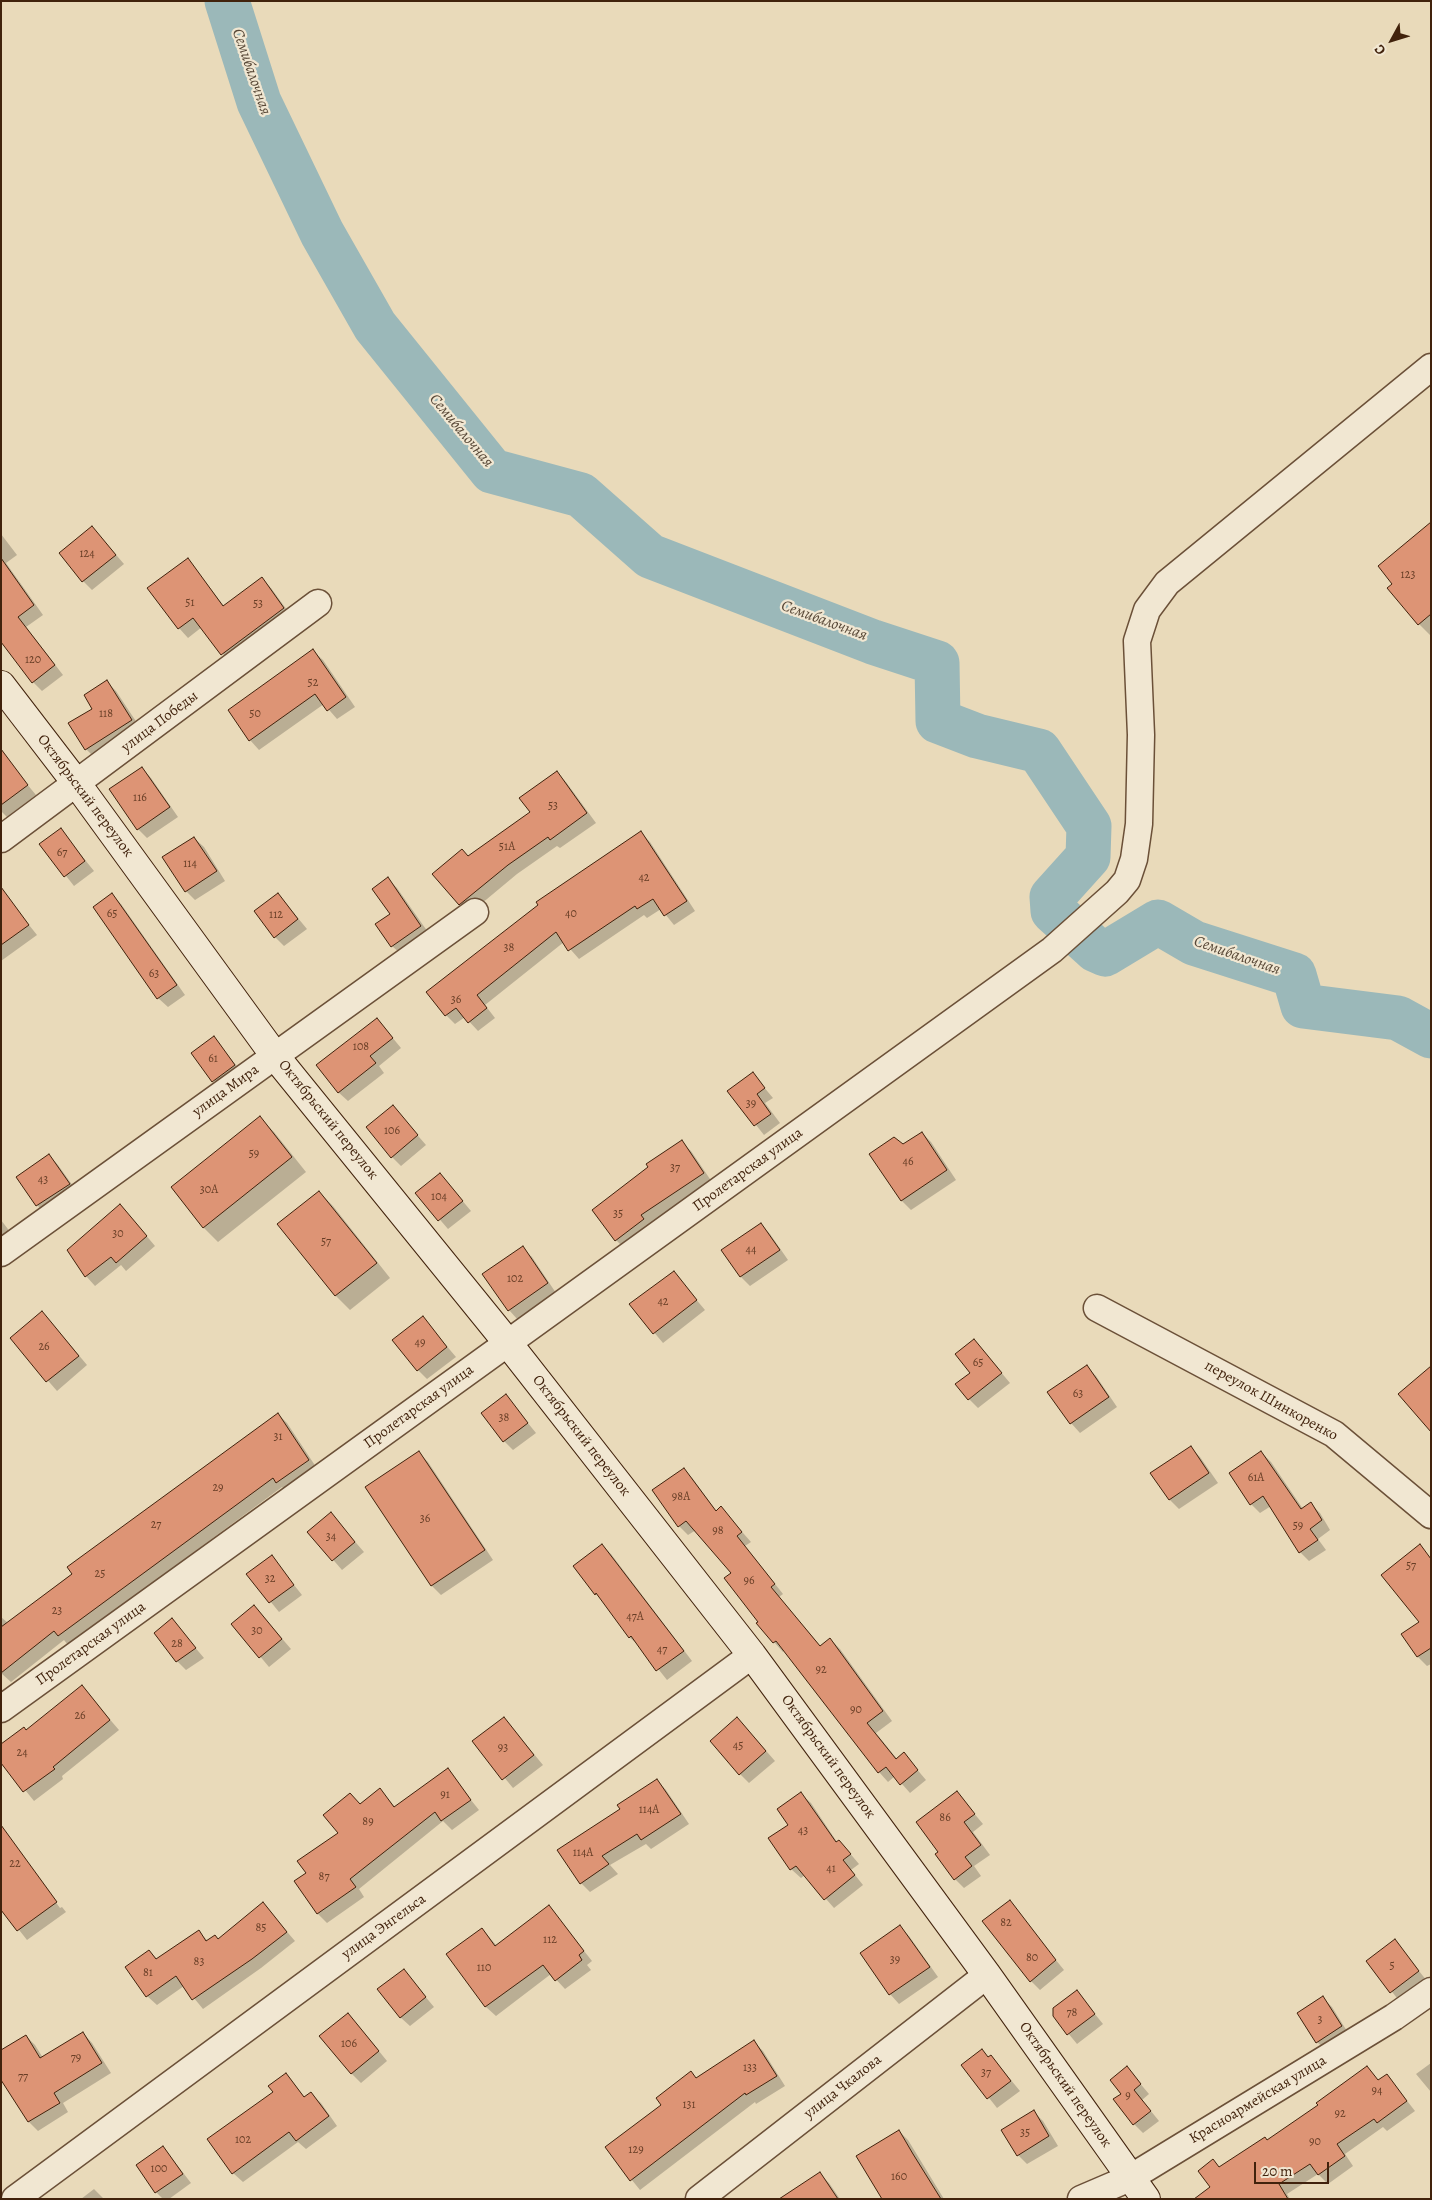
<!DOCTYPE html>
<meta charset="utf-8">
<style>
body{margin:0}
#map{position:relative;width:1432px;height:2200px;overflow:hidden;background:#e9daba;font-family:Alegreya,serif}
canvas{display:block}
.frame{position:absolute;inset:0;border:2px solid #41220c;pointer-events:none}
.north{position:absolute;left:1367px;top:15px;width:50px;height:50px;-webkit-text-stroke:4px #f1e7d2;paint-order:stroke;rotate:231deg;font-size:14px;font-weight:700;line-height:20px;text-align:center;color:#41220c}
.north::after{content:'';display:block;margin:auto;width:18px;height:22px;background:#41220c;clip-path:polygon(50% 0,100% 100%,50% 72%,0 100%)}
.scale{position:absolute;left:1254px;top:2162px;width:75px;height:22px;box-sizing:border-box;border:2px solid #41220c;border-top:0;padding-left:6px;font-size:15px;line-height:18px;white-space:nowrap;color:#41220c;-webkit-text-stroke:4px #f1e7d2;paint-order:stroke}
</style>
<div id="map">
<canvas width="1432" height="2200"></canvas>
<div class="frame"></div>
<div class="north">С</div>
<div class="scale">20 m</div>
</div>
<script>
const c = document.querySelector('canvas').getContext('2d');
c.lineJoin = 'round';
function fill(path, color) { c.fillStyle = color; c.fill(path, 'evenodd'); }
const poly = rows => new Path2D(rows.map(r => 'M' + r).join(''));
function trace(path, color, width, dash) { c.strokeStyle = color; c.lineWidth = width; c.lineCap = dash ? 'butt' : 'round'; c.setLineDash(dash || []); c.stroke(path); }
function label(font, color, halo, rows, align = 'center') {
  c.font = font + ' Alegreya,serif'; c.lineWidth = 4.5; c.setLineDash([]); c.textBaseline = 'middle'; c.strokeStyle = halo; c.fillStyle = color; for (const [text, x, y, turn = 0] of rows) {
    c.save(); c.translate(x, y); c.rotate((+turn || 0) * Math.PI / 180); c.textAlign = isNaN(turn) ? turn : align; if (halo) c.strokeText(text, 0, 0); c.fillText(text, 0, 0); c.restore();
  }
}
fill(poly([
 [92,527,124,564,92,590,83,581],
 [1,534,17,555,6,563,43,615,26,627,63,675,42,691,33,682,1,638],
 [1431,538,1431,636,1419,624,1393,584],
 [188,560,224,606,262,579,271,588,292,617,231,664,202,627,188,638,179,628],
 [313,651,323,660,355,707,337,719,324,704,259,750,250,740,230,711],
 [107,682,116,691,141,729,95,758,86,749,94,709],
 [12,766,36,795,7,817,1,811,1,774],
 [142,768,151,778,178,817,147,838,138,829],
 [557,773,566,782,596,823,560,848,557,846,517,874,469,914,460,904,531,812],
 [61,830,94,871,74,886,41,844],
 [641,833,650,842,695,911,674,925,661,909,647,918,644,915,579,959,564,942,485,1005,495,1018,478,1031,465,1017,455,1024,446,1015],
 [194,838,204,847,225,881,195,900,186,891],
 [388,879,397,888,430,935,402,955,392,946,392,914],
 [278,894,307,929,284,946,275,937],
 [112,895,121,904,185,995,168,1007,158,998,95,907],
 [6,896,37,935,1,961,1,900],
 [377,1019,401,1048,379,1066,384,1073,348,1101,338,1092],
 [214,1038,244,1075,223,1091,193,1053],
 [753,1074,773,1098,765,1103,780,1123,764,1135,729,1091],
 [393,1107,426,1145,401,1166,392,1157],
 [260,1118,274,1132,306,1172,218,1242,204,1228,172,1188],
 [922,1133,931,1142,956,1180,911,1210,902,1201,870,1154,903,1146],
 [681,1142,691,1151,712,1182,625,1249,616,1240],
 [49,1155,58,1165,78,1193,47,1215,37,1205,18,1177],
 [440,1174,471,1211,448,1229,417,1193],
 [319,1192,333,1206,390,1278,350,1310,336,1296,278,1224],
 [129,1215,155,1246,126,1271,121,1265,95,1286,86,1276,68,1251],
 [1,1220,14,1237,1,1247],
 [761,1224,770,1234,788,1260,750,1286,741,1277,723,1250],
 [522,1248,532,1257,556,1293,518,1320,509,1310],
 [673,1272,705,1310,663,1343,631,1305],
 [423,1318,456,1357,427,1379,418,1370],
 [51,1322,87,1365,57,1391,11,1338],
 [974,1340,1010,1383,978,1408,969,1399],
 [1086,1366,1096,1376,1117,1407,1080,1433,1071,1423],
 [506,1396,536,1433,513,1450,504,1441],
 [278,1414,287,1423,318,1470,286,1491,282,1487,68,1645,64,1640,11,1682,1,1673,1,1617,8,1623],
 [1191,1448,1200,1457,1218,1483,1179,1509,1170,1500,1152,1473],
 [1261,1452,1271,1462,1303,1509,1311,1504,1320,1513,1330,1530,1318,1539,1326,1550,1309,1561,1300,1552,1271,1506,1260,1513,1251,1504],
 [419,1453,428,1462,493,1560,441,1595,432,1586],
 [684,1469,693,1479,717,1512,721,1508,751,1542,745,1546,783,1594,779,1597,821,1647,830,1639,840,1649,892,1721,876,1733,897,1759,904,1754,926,1780,910,1793,895,1776,888,1782,879,1772,784,1650,783,1652,774,1642,759,1623,732,1573,696,1530,688,1535,679,1526],
 [331,1514,364,1552,342,1570,309,1532],
 [602,1545,611,1554,692,1661,667,1680,640,1646,630,1638,605,1603,596,1594],
 [1419,1546,1431,1558,1431,1664,1427,1666,1418,1657,1403,1634,1420,1623],
 [271,1556,302,1595,279,1612,248,1574],
 [254,1606,291,1649,269,1667,233,1624],
 [172,1620,204,1658,186,1670,177,1661],
 [82,1687,119,1730,62,1776,63,1779,34,1801,1,1760,27,1732],
 [504,1718,543,1765,513,1788,474,1741],
 [746,1728,775,1761,749,1783,740,1774],
 [447,1770,479,1810,452,1830,443,1821,359,1889,364,1897,327,1923,318,1914,295,1882,307,1873,361,1805,380,1790,395,1807],
 [657,1780,666,1790,689,1824,651,1849,646,1844,610,1865,618,1874,590,1892,581,1883,622,1809],
 [957,1793,983,1824,973,1832,990,1855,974,1866,981,1876,964,1888,955,1879,940,1852],
 [801,1794,811,1803,837,1842,848,1851,859,1864,851,1870,863,1885,834,1908,805,1875,801,1878,791,1869,789,1825],
 [1,1827,60,1908,62,1907,66,1912,27,1940,1,1907],
 [1009,1902,1064,1970,1040,1990,1031,1981],
 [263,1904,295,1941,261,1968,203,2009,184,1986,157,2005,147,1996,127,1967,149,1951,158,1960,199,1932,208,1941,218,1940],
 [549,1907,592,1961,587,1965,591,1970,565,1989,551,1974,496,2016,486,2007,448,1954,482,1929,497,1946],
 [900,1927,909,1936,938,1977,899,2004,890,1994,862,1953],
 [1395,1941,1427,1981,1400,2002,1368,1961],
 [404,1971,434,2007,410,2026,400,2017],
 [1077,1992,1103,2024,1077,2044,1054,2016],
 [1323,1998,1332,2007,1350,2036,1327,2051,1317,2042],
 [357,2024,387,2061,361,2083,351,2073],
 [83,2033,92,2043,111,2073,63,2103,68,2112,38,2131,29,2122,1,2077,26,2036,35,2045,43,2058],
 [754,2042,763,2051,785,2086,756,2104,755,2102,640,2190,606,2148,697,2079],
 [991,2056,1020,2091,997,2108,963,2065],
 [1431,2063,1431,2092,1416,2074],
 [1127,2068,1149,2094,1142,2100,1159,2121,1143,2133,1134,2124,1122,2094],
 [1367,2068,1379,2081,1387,2075,1415,2111,1387,2131,1383,2127,1345,2154,1353,2166,1328,2184,1318,2174,1287,2194,1290,2199,1197,2199,1211,2187,1220,2168,1267,2141,1320,2105],
 [286,2074,305,2098,311,2094,321,2103,337,2126,306,2149,298,2142,243,2182,233,2173,274,2092],
 [1034,2112,1043,2121,1058,2146,1027,2164,1018,2155],
 [899,2131,908,2140,944,2199,884,2199],
 [163,2147,191,2183,169,2199,163,2199,156,2192,137,2165],
 [820,2174,829,2183,840,2199,791,2199],
 [94,2189,104,2199,81,2199]
]), '#0003');
trace(poly([
 [227,1,259,102,322,233,375,326,492,471,581,495,650,556,873,642,937,663,938,721,977,736,1039,751,1089,826,1088,857,1052,897,1053,911,1096,950,1105,954,1158,922,1194,943,1294,975,1303,1006,1398,1018,1431,1036]
]), '#9bb8b9', 45);
const building = poly([
 [1431,522,1431,614,1418,625,1387,588,1392,584,1378,566,1431,522],
 [92,526,116,555,82,582,59,553,92,526],
 [1,558,34,605,18,617,55,665,32,683,1,642,1,558],
 [188,558,223,606,262,577,284,608,221,655,193,618,178,629,147,588,188,558],
 [313,649,346,697,327,711,315,694,249,741,228,710,313,649],
 [107,680,132,720,85,750,68,723,92,709,84,695,107,680],
 [1,749,28,785,1,805,1,749],
 [142,767,170,807,137,830,109,789,142,767],
 [557,771,587,813,550,840,548,837,508,865,459,905,432,874,462,849,468,856,530,812,519,798,557,771],
 [61,828,85,861,64,877,39,844,61,828],
 [641,831,687,901,664,916,653,899,637,909,635,906,568,951,556,932,477,995,487,1008,468,1023,456,1008,445,1016,426,992,538,905,536,902,641,831],
 [194,837,217,871,185,892,162,857,194,837],
 [388,877,421,926,391,947,375,924,390,914,372,889,388,877],
 [1,887,29,925,1,945,1,887],
 [112,893,177,985,157,999,93,907,112,893],
 [278,893,298,919,274,938,254,911,278,893],
 [377,1018,393,1038,370,1056,376,1063,338,1093,316,1065,377,1018],
 [214,1036,235,1065,212,1082,191,1053,214,1036],
 [753,1072,765,1088,757,1094,771,1114,754,1126,727,1091,753,1072],
 [393,1105,418,1135,391,1158,366,1127,393,1105],
 [260,1116,292,1157,203,1228,171,1187,260,1116],
 [922,1132,947,1170,901,1201,869,1154,894,1137,903,1144,922,1132],
 [682,1140,704,1173,641,1215,644,1219,615,1241,592,1210,648,1167,646,1164,682,1140],
 [49,1154,70,1184,36,1206,16,1177,49,1154],
 [440,1173,463,1201,438,1221,415,1193,440,1173],
 [319,1191,377,1263,335,1296,277,1224,319,1191],
 [120,1204,147,1236,116,1263,111,1257,85,1277,67,1250,120,1204],
 [761,1223,780,1250,740,1277,721,1250,761,1223],
 [523,1246,548,1283,508,1311,482,1274,523,1246],
 [674,1271,697,1300,653,1334,629,1304,674,1271],
 [42,1311,79,1356,46,1382,10,1338,42,1311],
 [423,1316,447,1347,417,1371,392,1340,423,1316],
 [974,1339,1002,1373,968,1400,955,1384,970,1373,955,1354,974,1339],
 [1087,1365,1109,1397,1070,1424,1047,1392,1087,1365],
 [1431,1366,1431,1432,1398,1394,1431,1366],
 [506,1394,528,1423,503,1442,481,1413,506,1394],
 [278,1413,309,1460,276,1483,273,1478,58,1636,54,1631,1,1673,1,1627,72,1574,67,1567,278,1413],
 [1191,1446,1209,1473,1169,1500,1150,1473,1191,1446],
 [419,1451,485,1550,431,1586,365,1487,419,1451],
 [1261,1451,1301,1509,1311,1502,1322,1520,1310,1529,1318,1540,1299,1553,1263,1496,1250,1505,1229,1473,1261,1451],
 [684,1468,716,1511,721,1506,742,1532,737,1536,775,1584,771,1587,820,1646,830,1638,883,1711,867,1723,896,1759,904,1752,918,1770,900,1785,886,1767,878,1773,776,1641,773,1643,756,1623,758,1622,724,1578,731,1573,686,1521,678,1527,652,1490,684,1468],
 [331,1512,355,1542,332,1561,307,1532,331,1512],
 [602,1544,684,1651,656,1671,631,1636,629,1638,596,1593,595,1595,573,1566,602,1544],
 [1420,1544,1431,1559,1431,1648,1417,1657,1401,1634,1419,1622,1381,1575,1420,1544],
 [272,1555,294,1585,269,1603,246,1574,272,1555],
 [254,1605,282,1639,259,1658,231,1624,254,1605],
 [172,1618,196,1648,176,1662,154,1633,172,1618],
 [82,1685,110,1720,53,1767,55,1769,23,1792,1,1763,1,1744,24,1727,26,1730,82,1685],
 [504,1717,534,1755,502,1780,472,1741,504,1717],
 [737,1717,766,1751,739,1775,710,1741,737,1717],
 [448,1768,471,1800,441,1821,435,1812,350,1879,356,1887,317,1914,294,1881,306,1873,297,1861,338,1833,323,1815,350,1793,360,1804,380,1788,394,1807,448,1768],
 [657,1779,681,1814,641,1840,637,1834,602,1856,609,1864,580,1884,557,1850,620,1809,617,1805,657,1779],
 [957,1791,975,1814,964,1822,981,1845,965,1857,972,1866,954,1880,935,1854,938,1852,916,1822,957,1791],
 [801,1792,836,1842,839,1840,851,1854,843,1860,855,1875,824,1900,796,1866,790,1870,768,1838,788,1825,777,1809,801,1792],
 [1,1825,57,1902,17,1931,1,1910,1,1825],
 [1010,1900,1056,1960,1030,1982,982,1921,1010,1900],
 [263,1902,287,1932,252,1959,192,2000,176,1976,146,1997,125,1967,149,1950,156,1959,199,1930,206,1941,215,1935,218,1939,263,1902],
 [549,1905,584,1951,579,1955,582,1960,555,1981,543,1965,485,2007,446,1954,482,1928,495,1946,549,1905],
 [900,1925,930,1967,889,1995,860,1953,900,1925],
 [1395,1939,1419,1971,1390,1993,1366,1961,1395,1939],
 [404,1969,426,1997,400,2018,377,1989,404,1969],
 [1077,1990,1095,2014,1067,2035,1053,2016,1053,2008,1077,1990],
 [1323,1996,1342,2026,1316,2043,1297,2013,1323,1996],
 [348,2013,379,2051,351,2074,319,2036,348,2013],
 [83,2032,102,2063,54,2093,60,2103,28,2122,1,2080,1,2050,26,2035,40,2058,83,2032],
 [754,2040,777,2076,746,2095,745,2093,630,2181,605,2147,661,2105,656,2098,691,2071,696,2078,754,2040],
 [982,2049,988,2057,991,2055,1011,2081,987,2099,961,2065,982,2049],
 [1127,2066,1141,2084,1134,2090,1151,2111,1133,2125,1113,2099,1121,2094,1110,2080,1127,2066],
 [1367,2066,1378,2080,1387,2074,1407,2101,1377,2123,1374,2119,1337,2144,1345,2156,1318,2175,1310,2164,1279,2184,1288,2199,1194,2199,1210,2187,1198,2171,1213,2159,1219,2167,1265,2137,1267,2140,1318,2105,1316,2103,1367,2066],
 [286,2073,304,2097,311,2092,329,2116,296,2141,289,2132,232,2174,207,2139,273,2092,268,2086,286,2073],
 [1034,2110,1049,2136,1017,2156,1001,2130,1034,2110],
 [899,2130,913,2154,941,2199,882,2199,856,2156,899,2130],
 [163,2146,183,2174,155,2193,136,2165,163,2146],
 [820,2172,838,2199,779,2199,820,2172]
]);
fill(building, '#dd9475');
trace(building, '#41220c', 1);
const street = poly([
 [1,839,318,603],
 [1,1253,475,912],
 [1097,1308,1334,1434,1431,1515],
 [1,1709,1052,950,1117,892,1127,880,1134,859,1139,824,1141,735,1137,641,1147,610,1167,583,1431,367],
 [15,2199,752,1655],
 [699,2199,987,1975],
 [1081,2199,1130,2178,1394,2017,1431,1991]
]);
const secondary = poly([
 [1,685,77,784,275,1056,507,1342,752,1655,987,1975,1146,2199]
]);
trace(street, '#6b5038', 29);
trace(secondary, '#41220c', 30);
trace(street, '#f1e7d2', 26);
trace(secondary, '#f1e7d2', 28);
label('12px', '#683e26', null, [
 ["124",87,554],
 ["123",1408,575],
 ["51",190,603],
 ["53",258,604],
 ["120",33,660],
 ["52",313,683],
 ["118",106,714],
 ["50",255,714],
 ["116",140,798],
 ["53",553,806],
 ["51А",507,847],
 ["67",62,853],
 ["114",190,864],
 ["42",644,878],
 ["65",112,914],
 ["40",571,914],
 ["112",276,915],
 ["38",509,948],
 ["63",154,974],
 ["36",456,1000],
 ["108",361,1047],
 ["61",213,1059],
 ["39",751,1104],
 ["106",392,1131],
 ["59",254,1154],
 ["46",908,1162],
 ["37",675,1168],
 ["43",43,1180],
 ["30А",209,1190],
 ["104",439,1197],
 ["35",618,1214],
 ["30",118,1234],
 ["57",326,1242],
 ["44",751,1250],
 ["102",515,1279],
 ["42",663,1302],
 ["49",420,1343],
 ["26",44,1347],
 ["65",978,1363],
 ["63",1078,1394],
 ["38",504,1418],
 ["31",278,1437],
 ["61А",1256,1478],
 ["29",218,1488],
 ["98А",681,1497],
 ["36",425,1519],
 ["27",156,1525],
 ["59",1298,1526],
 ["98",718,1531],
 ["34",331,1537],
 ["57",1411,1566],
 ["25",100,1574],
 ["32",270,1579],
 ["96",749,1581],
 ["23",57,1611],
 ["47А",635,1617],
 ["30",257,1631],
 ["28",177,1644],
 ["47",662,1650],
 ["92",821,1670],
 ["90",856,1710],
 ["26",80,1716],
 ["45",738,1746],
 ["93",503,1748],
 ["24",22,1753],
 ["91",445,1795],
 ["114А",649,1810],
 ["86",945,1818],
 ["89",368,1822],
 ["43",803,1831],
 ["114А",583,1853],
 ["22",15,1864],
 ["41",831,1869],
 ["87",324,1877],
 ["82",1006,1923],
 ["85",261,1928],
 ["112",550,1940],
 ["80",1032,1958],
 ["39",895,1960],
 ["83",199,1962],
 ["5",1392,1966],
 ["110",484,1968],
 ["81",148,1973],
 ["78",1072,2013],
 ["3",1320,2020],
 ["106",349,2044],
 ["79",76,2058],
 ["133",750,2068],
 ["37",986,2073],
 ["77",23,2077],
 ["94",1377,2091],
 ["9",1128,2096],
 ["131",689,2105],
 ["92",1340,2114],
 ["35",1025,2133],
 ["102",243,2140],
 ["90",1315,2142],
 ["129",636,2150],
 ["100",159,2169],
 ["160",899,2177]
]);
label('15px', '#41220c', '#f1e7d2', [
 ["улица Победы",160,722,-37],
 ["Октябрьский переулок",85,796,53],
 ["улица Мира",226,1091,-36],
 ["Октябрьский переулок",328,1120,51],
 ["Пролетарская улица",748,1170,-36],
 ["переулок Шинкоренко",1271,1401,29],
 ["Пролетарская улица",419,1407,-36],
 ["Октябрьский переулок",581,1436,52],
 ["Пролетарская улица",91,1644,-36],
 ["Октябрьский переулок",828,1757,54],
 ["улица Энгельса",384,1927,-36],
 ["Октябрьский переулок",1065,2085,55],
 ["улица Чкалова",843,2087,-38],
 ["Красноармейская улица",1258,2100,-31]
]);
label('italic 16px', '#584837', '#f1e7d2', [
 ["Семибалочная",251,72,71],
 ["Семибалочная",461,431,50],
 ["Семибалочная",824,621,20],
 ["Семибалочная",1237,956,19]
]);
</script>
